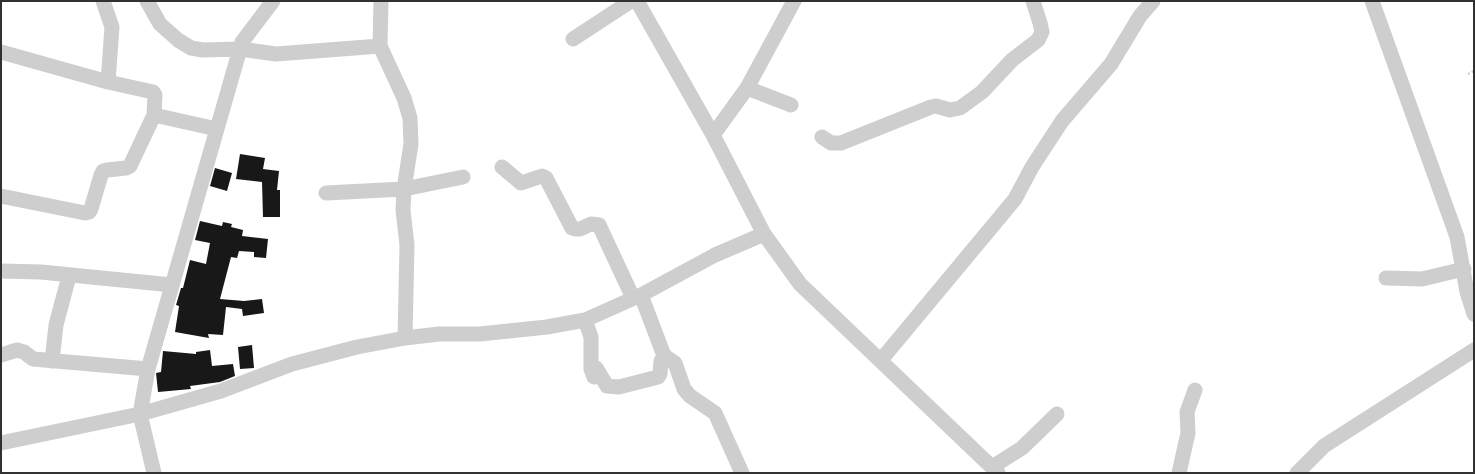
<!DOCTYPE html>
<style>
body{margin:0}
#map{position:relative;width:1475px;height:474px;overflow:hidden;background:#fff;font-family:"Archivo Narrow",sans-serif}
canvas{display:block}
.frame{position:absolute;inset:0;border:2px solid #313131;pointer-events:none}
</style>
<div id="map">
<canvas width="1475" height="474"></canvas>
<div class="frame"></div>
</div>
<script>
const c = document.querySelector('canvas').getContext('2d');
c.lineJoin = 'round';
function fill(path, color) { c.fillStyle = color; c.fill(path, 'evenodd'); }
const poly = rows => new Path2D(rows.map(r => 'M' + r).join(''));
function trace(path, color, width, dash) { c.strokeStyle = color; c.lineWidth = width; c.lineCap = dash ? 'butt' : 'round'; c.setLineDash(dash || []); c.stroke(path); }
fill(poly([
 [240,154,265,158,263,169,279,171,277,190,280,190,280,217,263,217,262,182,236,179],
 [215,168,232,173,227,191,210,186],
 [200,221,222,226,223,222,232,224,231,227,243,230,242,236,268,239,266,258,254,257,254,252,239,251,237,258,231,257,220,299,244,301,262,299,264,313,243,316,242,309,226,307,223,335,208,334,209,338,175,332,179,306,176,305,181,288,183,288,190,260,206,264,210,243,195,240],
 [252,345,254,368,240,369,238,347],
 [210,350,212,366,233,364,235,376,220,382,190,386,191,389,158,392,156,373,161,372,163,351,196,354,196,352]
]), '#181818');
trace(poly([
 [1468,74,1474,71]
]), '#c8c8c8', 2, [2, 2]);
trace(poly([
 [103,1,112,27,108,82],
 [147,1,160,24,178,40,191,48,203,50,240,49,276,54,380,46],
 [381,1,380,46,404,98,410,118,411,144,404,189,403,210,407,245,405,338],
 [637,1,713,135,764,234,800,284,998,473],
 [1372,1,1457,237,1467,292,1474,314],
 [573,39,631,1],
 [1,52,108,82,153,92,155,95,154,115],
 [747,88,791,105],
 [713,135,747,88,794,1],
 [822,137,831,143,841,143,931,107,936,106,950,110,960,108,982,92,1012,60,1038,40,1042,32,1040,23,1033,1],
 [502,167,521,183,542,176,546,178,572,228,575,229,580,229,591,224,599,225,633,298],
 [326,193,404,189,463,177],
 [1,196,85,213,89,212,91,209,101,175,103,171,107,170,126,168,130,166,154,115,217,129],
 [1,271,41,272,172,285],
 [1386,278,1422,279,1464,269],
 [641,295,663,353,666,357,675,363,684,389,690,396,715,413,742,473],
 [585,320,591,337,591,369,594,377],
 [1,355,17,350,24,352,33,359,148,369],
 [881,360,1015,199,1032,167,1062,121,1111,64,1140,16,1153,1],
 [52,361,56,325,69,276],
 [591,369,596,368,607,386,619,387,658,377,660,374,661,361,665,356],
 [1,443,140,414,221,391,292,364,357,347,405,338,439,334,480,334,547,327,585,320,641,295,715,255,764,234],
 [992,467,1022,448,1057,414],
 [154,473,140,414,148,369,242,42,273,1],
 [1179,473,1188,433,1187,412,1195,390],
 [1297,473,1324,446,1474,350]
]), '#cecece', 15);
</script>
